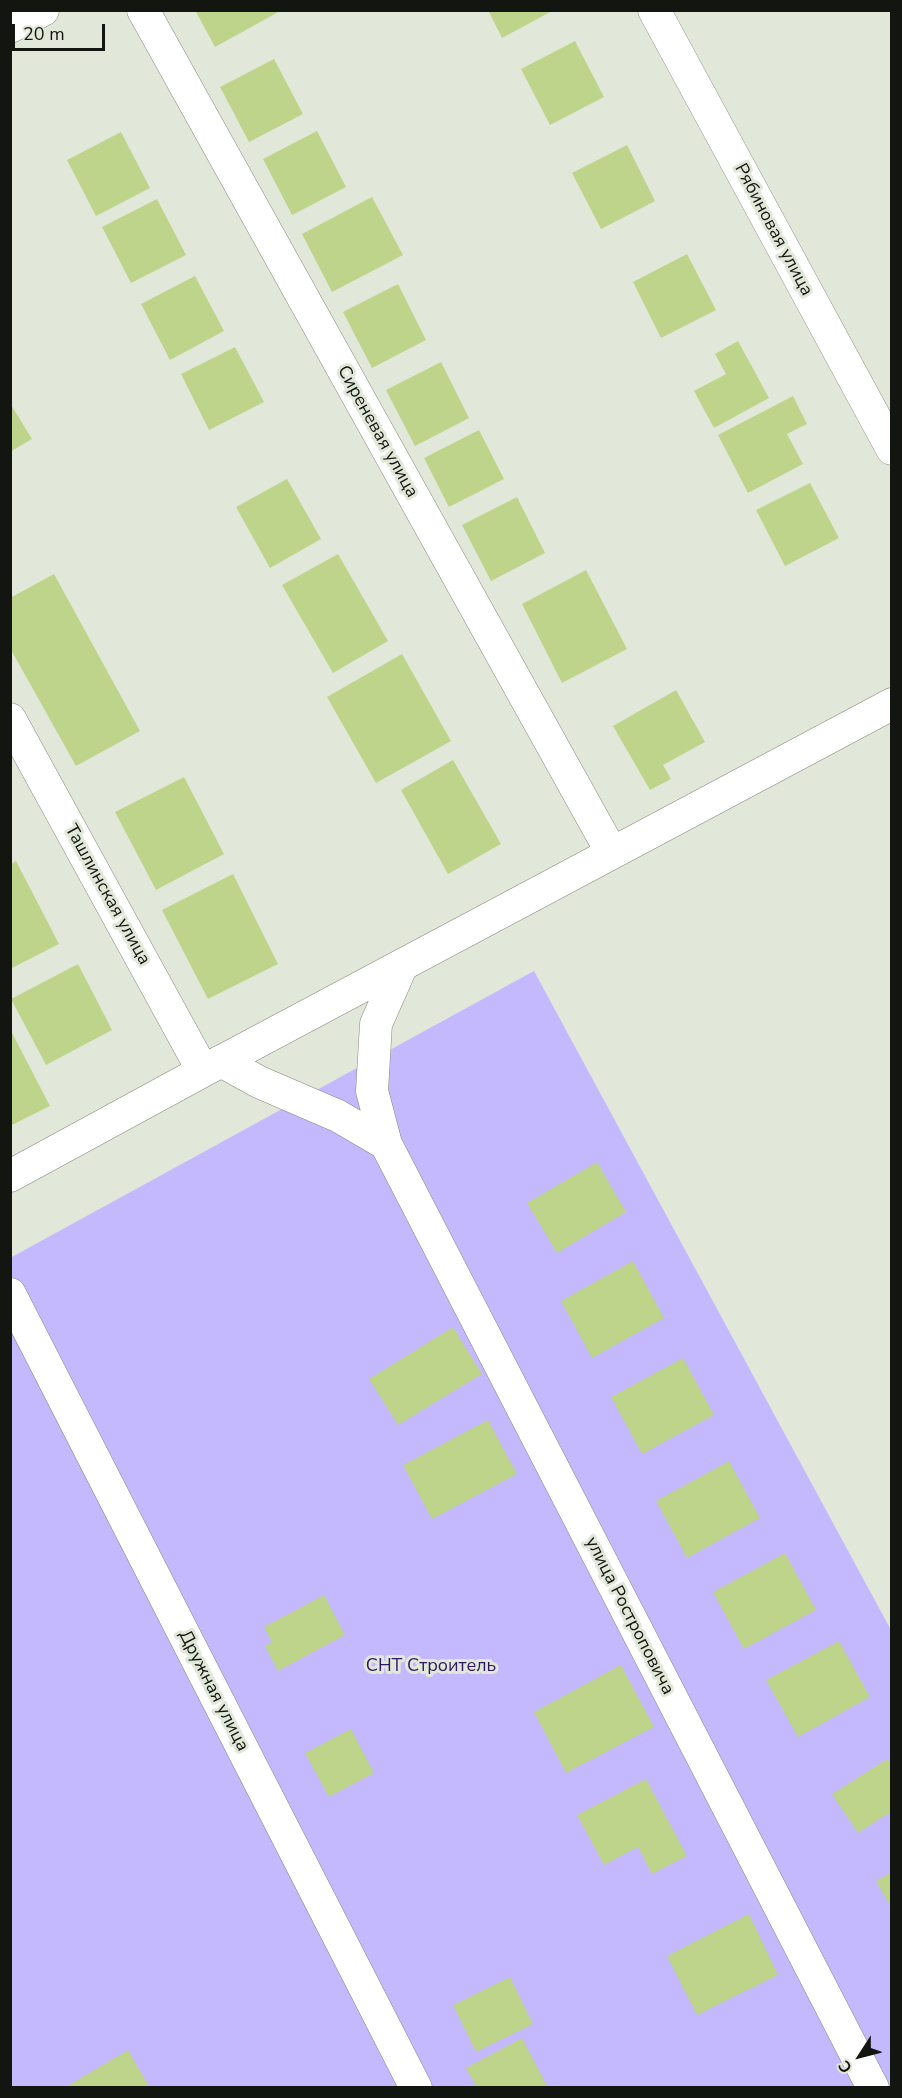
<!DOCTYPE html>
<meta charset="utf-8">
<style>
body{margin:0}
#map{position:relative;width:902px;height:2098px;overflow:hidden;background:#e2e8d9;font-family:"Nunito Sans",sans-serif}
canvas{display:block}
.frame{position:absolute;inset:0;border:12px solid #131510;pointer-events:none}
.north{position:absolute;left:830px;top:2026px;width:60px;height:60px;-webkit-text-stroke:4px #e2e8d9;paint-order:stroke;rotate:234deg;font-size:16px;font-weight:700;line-height:24px;text-align:center;color:#131510}
.north::after{content:'';display:block;margin:auto;width:21px;height:27px;background:#131510;clip-path:polygon(50% 0,100% 100%,50% 72%,0 100%)}
.scale{position:absolute;left:12px;top:24px;width:93px;height:27px;box-sizing:border-box;border:3px solid #131510;border-top:0;padding-left:8px;font-size:18px;line-height:21px;white-space:nowrap;color:#131510;-webkit-text-stroke:4px #e2e8d9;paint-order:stroke}
</style>
<div id="map">
<canvas width="902" height="2098"></canvas>
<div class="frame"></div>
<div class="north">С</div>
<div class="scale">20 m</div>
</div>
<script>
const c = document.querySelector('canvas').getContext('2d');
c.lineJoin = 'round';
function fill(path, color) { c.fillStyle = color; c.fill(path, 'evenodd'); }
const poly = rows => new Path2D(rows.map(r => 'M' + r).join(''));
function trace(path, color, width, dash) { c.strokeStyle = color; c.lineWidth = width; c.lineCap = dash ? 'butt' : 'round'; c.setLineDash(dash || []); c.stroke(path); }
function label(font, color, halo, rows, align = 'center') {
  c.font = font + ' "Nunito Sans",sans-serif'; c.lineWidth = 6; c.setLineDash([]); c.textBaseline = 'middle'; c.strokeStyle = halo; c.fillStyle = color; for (const [text, x, y, turn = 0] of rows) {
    c.save(); c.translate(x, y); c.rotate((+turn || 0) * Math.PI / 180); c.textAlign = isNaN(turn) ? turn : align; if (halo) c.strokeText(text, 0, 0); c.fillText(text, 0, 0); c.restore();
  }
}
fill(poly([
 [534,971,891,1630,891,2087,11,2087,10,1258]
]), '#c4b9ff');
fill(poly([
 [195,10,282,10,215,47],
 [488,10,554,10,502,38],
 [575,41,604,97,550,125,521,69],
 [274,59,303,114,249,142,220,87],
 [317,131,346,187,292,215,263,159],
 [121,132,150,188,96,216,67,160],
 [627,145,655,201,601,229,572,173],
 [372,197,403,255,332,292,302,234],
 [157,199,186,255,131,283,102,227],
 [687,254,716,310,661,338,633,282],
 [195,276,224,331,170,360,141,304],
 [398,284,426,340,372,368,343,312],
 [738,341,769,398,714,428,694,391,726,374,715,354],
 [235,347,264,402,209,430,181,374],
 [441,362,469,418,415,446,386,390],
 [793,396,807,424,787,434,803,464,748,493,718,435],
 [10,403,32,439,10,452],
 [479,430,504,479,449,507,424,458],
 [287,479,321,539,270,568,236,507],
 [810,483,839,538,785,566,756,510],
 [517,497,545,553,491,581,462,525],
 [338,554,388,641,333,673,282,585],
 [586,570,627,649,562,683,522,604],
 [54,574,140,731,76,766,10,648,10,598],
 [402,654,451,741,376,783,327,697],
 [676,690,705,742,663,765,671,779,650,790,613,726],
 [453,760,501,844,448,874,401,790],
 [184,777,224,854,156,890,115,812],
 [16,861,59,944,10,969,10,865],
 [233,874,278,964,208,999,162,910],
 [78,964,112,1030,46,1065,11,999],
 [10,1029,50,1106,10,1126],
 [597,1162,626,1212,557,1253,527,1203],
 [633,1261,664,1318,592,1358,561,1301],
 [453,1327,482,1374,398,1425,369,1379],
 [683,1358,714,1415,642,1454,611,1397],
 [488,1420,517,1474,432,1519,403,1465],
 [729,1461,760,1518,687,1558,656,1501],
 [785,1553,816,1610,744,1649,713,1592],
 [324,1595,345,1635,278,1671,265,1646,272,1642,264,1627],
 [839,1641,870,1697,798,1737,766,1680],
 [621,1665,654,1727,566,1773,534,1712],
 [351,1729,374,1773,329,1797,305,1753],
 [887,1759,892,1766,892,1811,858,1833,832,1794],
 [646,1779,687,1856,652,1874,638,1847,604,1865,577,1815],
 [892,1872,892,1909,876,1881],
 [749,1914,778,1975,697,2015,667,1956],
 [510,1977,533,2024,476,2052,453,2005],
 [522,2038,548,2088,477,2088,466,2068],
 [128,2050,150,2088,64,2088]
]), '#bed48b');
const street = poly([
 [143,10,612,853],
 [654,10,892,449],
 [10,27,43,10],
 [10,719,203,1071],
 [402,965,376,1024,372,1091,386,1144,873,2088],
 [221,1061,259,1082,338,1116,386,1144],
 [10,1176,203,1071,892,704],
 [10,1294,416,2088]
]);
trace(street, '#85897c', 33);
trace(street, '#fff', 32);
label('18px', '#131510', '#e2e8d9', [
 ["Рябиновая улица",773,230,62],
 ["Сиреневая улица",377,432,61],
 ["Ташлинская улица",107,895,61],
 ["улица Ростроповича",629,1616,63],
 ["Дружная улица",213,1691,63]
]);
label('18px', '#311665', '#e2e8d9', [
 ["СНТ Строитель",431,1667]
]);
</script>
